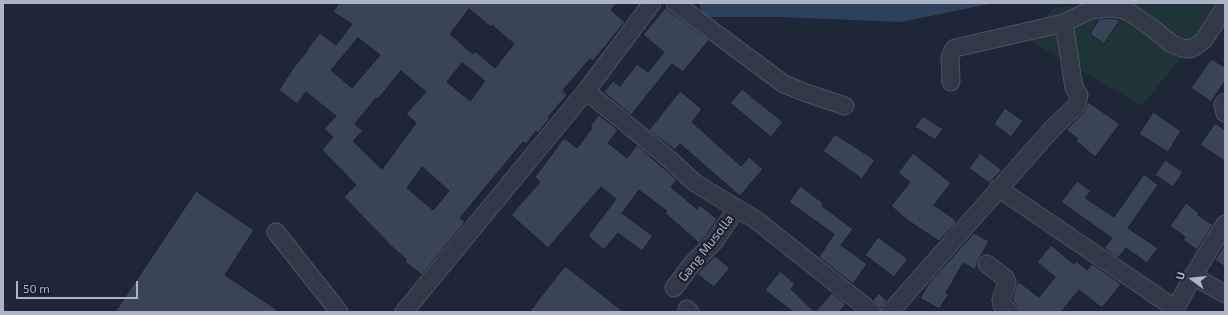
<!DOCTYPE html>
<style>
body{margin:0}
#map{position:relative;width:1228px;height:315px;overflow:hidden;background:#1d2736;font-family:"Exo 2",sans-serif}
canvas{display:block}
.frame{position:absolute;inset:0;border:4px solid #aab4c4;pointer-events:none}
.north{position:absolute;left:1172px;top:259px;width:40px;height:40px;-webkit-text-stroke:3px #171f2b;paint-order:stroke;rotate:285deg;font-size:11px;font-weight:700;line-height:16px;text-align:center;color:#aab4c4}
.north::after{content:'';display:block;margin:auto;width:14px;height:18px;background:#aab4c4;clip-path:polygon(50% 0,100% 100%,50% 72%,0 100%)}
.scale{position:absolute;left:16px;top:281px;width:122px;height:18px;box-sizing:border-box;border:2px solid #aab4c4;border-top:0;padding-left:5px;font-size:12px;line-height:14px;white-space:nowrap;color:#aab4c4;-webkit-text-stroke:3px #171f2b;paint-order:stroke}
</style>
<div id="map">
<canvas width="1228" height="315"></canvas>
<div class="frame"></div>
<div class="north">U</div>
<div class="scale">50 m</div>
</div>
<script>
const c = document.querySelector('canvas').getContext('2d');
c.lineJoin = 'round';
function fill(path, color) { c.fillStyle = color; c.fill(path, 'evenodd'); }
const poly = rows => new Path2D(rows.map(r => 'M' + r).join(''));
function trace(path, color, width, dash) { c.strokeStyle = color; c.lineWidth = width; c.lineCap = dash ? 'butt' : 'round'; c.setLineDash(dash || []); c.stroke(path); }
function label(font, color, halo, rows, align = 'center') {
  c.font = font + ' "Exo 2",sans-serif'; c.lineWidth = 4; c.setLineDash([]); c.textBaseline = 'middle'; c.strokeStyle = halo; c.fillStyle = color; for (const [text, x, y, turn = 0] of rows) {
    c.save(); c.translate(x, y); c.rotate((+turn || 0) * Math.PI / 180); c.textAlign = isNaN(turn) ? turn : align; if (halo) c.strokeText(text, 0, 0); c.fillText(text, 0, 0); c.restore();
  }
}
fill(poly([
 [1097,3,1224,3,1142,106,1027,39,1054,8]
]), '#1f3437');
fill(poly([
 [699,3,994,3,901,22,782,17,703,17]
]), '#2d415d');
const building = poly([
 [339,3,617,3,611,10,625,22,593,61,590,59,563,90,567,95,548,117,550,118,538,133,536,131,526,144,523,142,460,218,465,222,422,275,405,262,407,260,390,245,344,197,356,185,322,150,333,137,324,129,336,116,306,92,297,104,279,90,294,67,308,50,307,49,320,33,336,45,352,24,333,12,339,3],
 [469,9,491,27,492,25,514,44,495,68,475,51,473,54,450,34,469,9],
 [358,38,380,55,352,88,331,70,358,38],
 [462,63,485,81,470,101,447,82,462,63],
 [401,71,426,92,406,114,416,123,382,169,353,141,363,131,355,124,376,98,378,99,401,71],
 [422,167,449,191,433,210,407,188,422,167],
 [666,7,669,11,709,40,683,72,672,64,631,115,604,92,613,81,620,86,637,64,648,72,664,52,643,35,666,7],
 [1107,18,1117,19,1120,20,1104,44,1090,34,1099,19,1107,18],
 [1211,59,1225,67,1225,81,1211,102,1191,88,1211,59],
 [742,89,783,122,771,137,730,103,742,89],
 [680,91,702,109,692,122,741,166,749,157,763,169,740,196,680,144,675,150,649,130,680,91],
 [1088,102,1120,124,1095,157,1076,141,1078,139,1066,130,1084,112,1088,102],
 [1005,108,1023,121,1011,137,994,124,1005,108],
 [1153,112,1181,131,1168,152,1139,134,1153,112],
 [599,115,618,130,608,143,627,158,637,145,677,180,671,187,697,209,700,205,717,219,706,236,699,243,665,213,667,211,639,190,622,213,653,236,642,251,618,233,604,250,588,236,616,199,601,187,548,248,511,215,540,182,535,177,564,138,577,148,592,128,590,126,599,115],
 [923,116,943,129,935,140,915,127,923,116],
 [1215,123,1225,130,1225,161,1200,145,1215,123],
 [835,134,875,160,862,179,823,151,835,134],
 [913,153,951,183,934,205,956,220,955,222,956,223,939,241,907,220,891,206,910,182,898,173,913,153],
 [980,153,1002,170,989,183,969,168,980,153],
 [1165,160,1183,172,1173,187,1155,175,1165,160],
 [1144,174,1158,185,1128,228,1158,248,1147,263,1126,248,1118,258,1104,248,1112,238,1061,202,1077,181,1091,191,1085,198,1114,217,1144,174],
 [800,186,823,203,822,206,853,229,841,245,867,264,853,284,819,257,834,234,789,202,800,186],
 [196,191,254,230,225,275,280,312,115,312,196,191],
 [1186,203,1199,213,1198,215,1213,225,1197,250,1183,240,1185,237,1170,226,1186,203],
 [974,233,989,241,981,256,979,258,975,270,963,263,946,293,949,294,939,309,920,298,929,283,974,233],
 [878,237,908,259,894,277,865,255,878,237],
 [1225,244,1225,267,1215,260,1225,244],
 [1051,245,1074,264,1076,261,1087,270,1092,264,1121,284,1102,308,1079,290,1061,312,1020,312,1017,305,1012,300,1016,285,1019,282,1039,297,1055,277,1037,262,1051,245],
 [715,256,730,268,714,287,697,274,715,256],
 [565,266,624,312,529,312,565,266],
 [780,271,795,284,791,289,815,312,793,312,765,290,780,271],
 [832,293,846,304,839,312,815,312,832,293],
 [879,293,887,301,881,308,873,300,879,293]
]);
fill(building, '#394557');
trace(building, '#18212d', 1);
const minor = poly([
 [675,3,784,84,806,93,845,106],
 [951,82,950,57,952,52,955,48,1064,23,1084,13,1092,10,1107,8,1120,9,1129,12,1151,27,1172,44,1182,48,1190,49,1196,46,1204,40,1225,7],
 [586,91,667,157,695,183,756,220,872,312],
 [1225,102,1223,105,1225,113],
 [998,188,1176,309],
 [276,232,339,312],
 [987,264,1005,278,1007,282,1001,300,1002,305,1010,312],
 [1193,276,1225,224],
 [674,288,692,264,714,242,737,208],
 [687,309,690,312],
 [404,312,586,91,652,3],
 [890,312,1052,129,1077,105,1079,95,1074,88,1064,23],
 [1174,312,1193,276,1225,294]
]);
trace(minor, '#4b5462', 19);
trace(minor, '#313947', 17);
label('13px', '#aab4c4', '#171f2b', [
 ["Gang Musolla",706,248,-52]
]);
</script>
